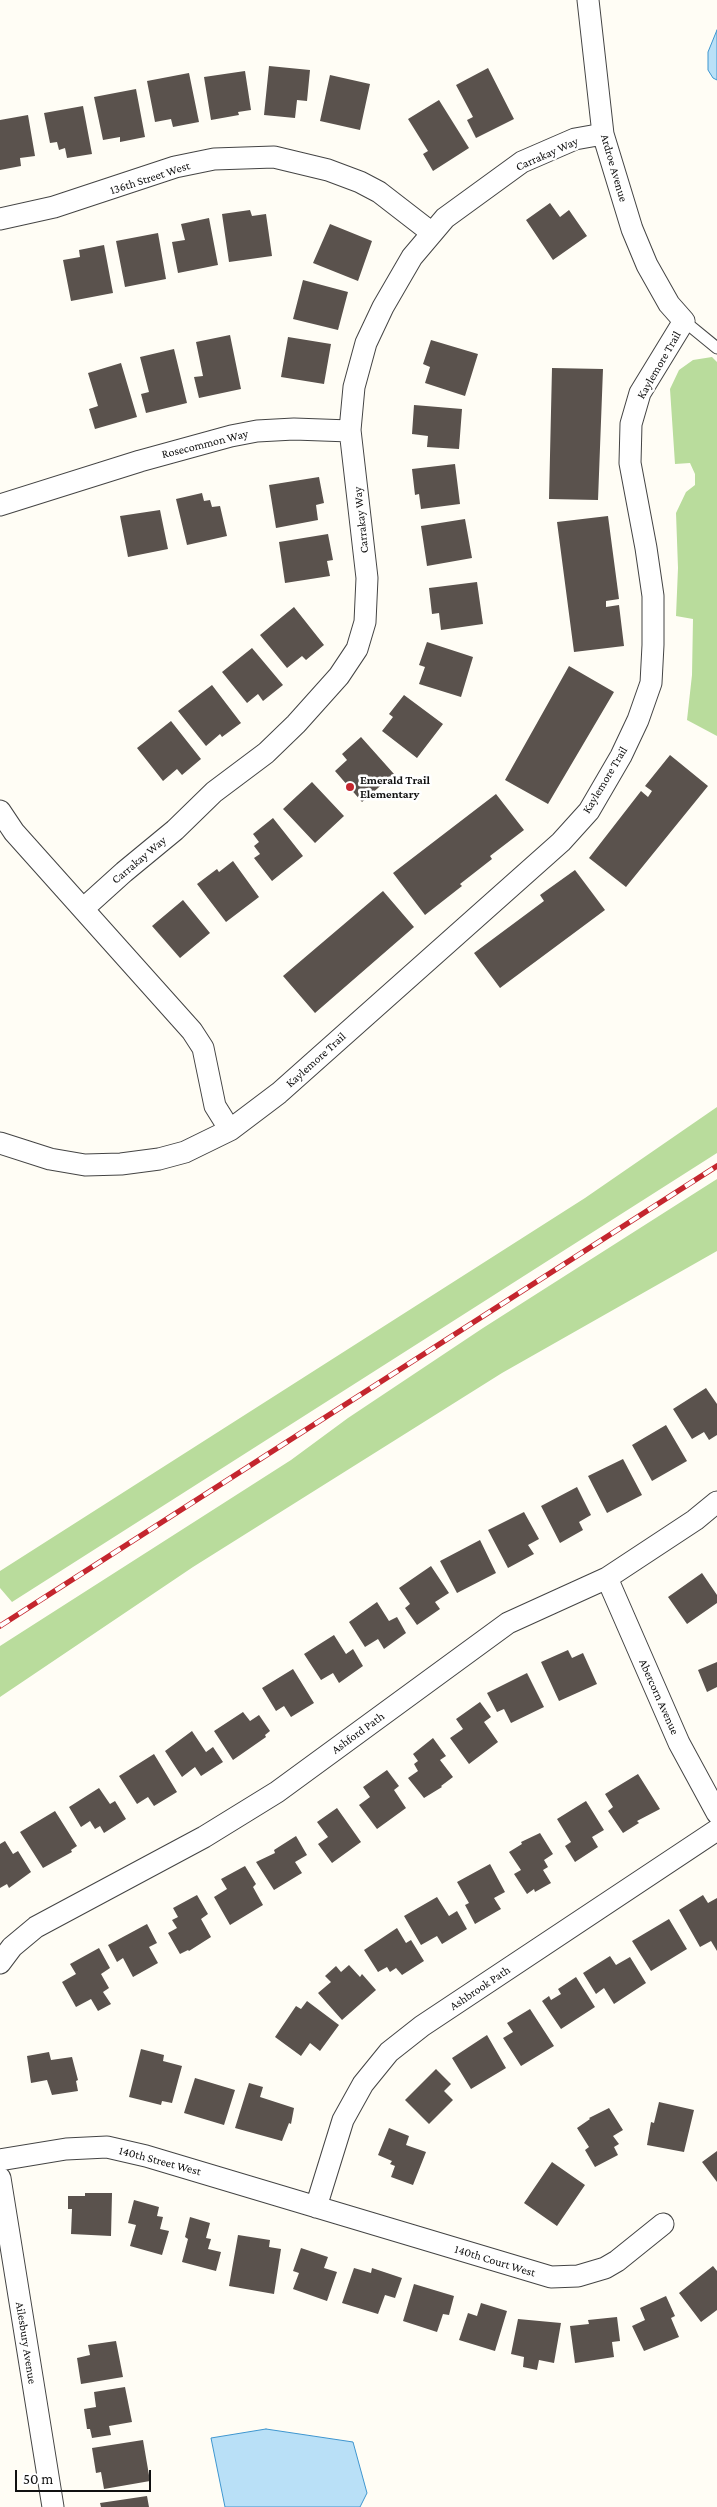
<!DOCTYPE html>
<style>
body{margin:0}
#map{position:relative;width:717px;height:2507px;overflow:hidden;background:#fffdf5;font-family:"Crimson Pro",serif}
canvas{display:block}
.scale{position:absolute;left:15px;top:2470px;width:136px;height:22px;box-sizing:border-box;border:2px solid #111;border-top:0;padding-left:6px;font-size:15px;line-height:18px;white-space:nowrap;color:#111;-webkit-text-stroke:4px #fff;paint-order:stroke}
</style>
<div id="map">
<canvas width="717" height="2507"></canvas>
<div class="scale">50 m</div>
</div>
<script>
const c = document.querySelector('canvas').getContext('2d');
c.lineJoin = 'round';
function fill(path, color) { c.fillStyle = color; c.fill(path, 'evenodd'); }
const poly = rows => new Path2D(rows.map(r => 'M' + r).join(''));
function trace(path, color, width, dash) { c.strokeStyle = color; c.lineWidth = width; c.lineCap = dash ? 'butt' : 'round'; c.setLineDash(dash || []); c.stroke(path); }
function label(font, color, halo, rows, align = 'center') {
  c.font = font + ' "Crimson Pro",serif'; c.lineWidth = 5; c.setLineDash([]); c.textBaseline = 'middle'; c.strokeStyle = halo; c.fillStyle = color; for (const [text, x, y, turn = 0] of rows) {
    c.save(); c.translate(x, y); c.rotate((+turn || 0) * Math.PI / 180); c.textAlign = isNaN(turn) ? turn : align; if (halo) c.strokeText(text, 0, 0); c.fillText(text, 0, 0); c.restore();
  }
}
fill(poly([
 [712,357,717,362,717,736,687,720,692,675,693,619,676,616,678,568,676,513,686,492,695,485,695,474,690,463,675,464,670,389,679,370,693,360],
 [717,1107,717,1153,12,1602,0,1588,0,1571,585,1198],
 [717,1179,717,1251,502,1373,193,1567,0,1697,0,1646,291,1460,348,1418,483,1328]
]), '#b9dc9c');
const water = poly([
 [717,30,717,80,713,78,708,70,708,52,717,30],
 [266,2429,353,2442,367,2493,360,2507,225,2507,211,2438,266,2429]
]);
fill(water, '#b9e0f7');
trace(water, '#3f96cf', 1);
fill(poly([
 [269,66,310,70,307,101,297,100,295,118,264,115],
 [488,68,514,119,476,138,467,120,473,117,456,85],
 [245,71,251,110,238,112,239,115,211,120,204,77],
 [189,73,199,122,173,127,171,119,155,122,147,81],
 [330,75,370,84,360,130,320,121],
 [136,89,145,137,120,142,120,137,103,140,94,97],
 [439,100,469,148,433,171,423,154,428,151,408,119],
 [83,106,92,154,67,158,65,148,59,150,57,142,50,143,44,113],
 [28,115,35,156,20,158,21,166,0,170,0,120],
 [550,203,560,217,569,210,587,236,553,260,526,220],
 [250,210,252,216,266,214,272,256,229,262,222,214],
 [209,218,218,265,178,273,172,242,185,240,181,224],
 [330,224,372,241,358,281,313,263],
 [158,233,166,279,125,287,116,241],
 [104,245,113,293,71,301,63,260,80,257,79,250],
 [303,280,348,292,338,330,293,319],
 [230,335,241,389,199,398,194,377,203,376,196,342],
 [288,337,331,344,324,384,281,377],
 [431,340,478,354,465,396,425,383,430,367,423,364],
 [174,349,187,403,146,413,141,394,149,392,140,357],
 [121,363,137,417,95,429,89,409,98,406,88,373],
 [552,368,603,369,598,500,549,499],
 [414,405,462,409,459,449,427,447,428,436,412,434],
 [455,464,460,504,421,509,419,494,415,495,412,469],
 [319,477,324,503,316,505,318,520,276,528,269,485],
 [202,493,204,501,210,500,212,507,220,506,227,536,187,545,176,499],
 [160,510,168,549,128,557,120,516],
 [608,516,619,599,606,601,606,607,619,605,624,646,574,652,557,522],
 [465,519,472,558,427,566,421,526],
 [328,534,333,560,327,561,330,576,285,583,279,542],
 [477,582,483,624,441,630,439,613,432,614,429,588],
 [294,607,324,645,306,660,302,656,287,668,260,635],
 [427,642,473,657,461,697,419,684,425,667,419,665],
 [252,648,283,685,263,701,258,694,247,703,222,672],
 [569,666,614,692,548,804,505,780],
 [212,685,241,723,222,737,220,734,206,746,178,711],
 [404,695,443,724,417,758,382,731,393,717,389,714],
 [171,721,201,759,182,775,177,769,163,781,137,748],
 [361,737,394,774,362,802,335,771,347,760,342,754],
 [670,755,708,786,626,887,589,858,641,791,648,797,652,791,645,786],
 [312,782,344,816,315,843,283,809],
 [496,794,524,830,490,856,492,859,460,884,462,886,425,915,393,873],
 [273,818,303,856,272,881,254,858,260,854,254,846,259,842,253,834],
 [233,861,259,897,226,922,197,884,217,869,219,872],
 [575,870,605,910,500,988,474,953,544,901,540,895],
 [383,891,414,927,315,1013,283,976],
 [183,900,210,933,180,958,152,926],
 [706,1388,717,1404,717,1435,709,1440,704,1432,692,1439,673,1409],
 [666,1425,687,1461,652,1481,632,1445],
 [623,1459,642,1495,607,1513,588,1476],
 [577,1487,591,1515,579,1522,583,1530,560,1543,541,1506],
 [524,1512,539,1539,528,1545,534,1554,508,1568,488,1530],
 [480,1540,496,1573,457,1593,440,1561],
 [431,1566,449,1593,435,1602,440,1609,417,1625,405,1608,410,1604,399,1588],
 [702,1573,717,1595,717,1603,687,1624,668,1597],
 [377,1602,389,1621,397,1617,406,1633,384,1649,378,1639,365,1647,349,1622],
 [334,1635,346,1654,353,1649,363,1666,339,1683,333,1673,321,1680,304,1654],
 [568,1650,572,1658,583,1653,597,1684,559,1701,541,1662],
 [717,1662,717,1687,707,1692,698,1670],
 [293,1669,314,1703,291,1717,284,1706,276,1711,262,1688],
 [527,1673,544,1707,511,1723,504,1709,497,1712,487,1693],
 [480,1702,491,1717,484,1722,498,1742,469,1764,450,1738,463,1729,456,1719],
 [243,1712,250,1721,259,1715,270,1731,265,1735,266,1737,233,1760,214,1731],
 [192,1731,206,1752,213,1747,223,1762,201,1776,195,1767,182,1777,165,1751],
 [433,1738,446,1756,440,1760,453,1777,441,1786,442,1787,424,1798,408,1778,418,1771,414,1764,418,1761,413,1754],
 [154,1754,177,1792,154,1806,148,1797,137,1804,119,1776],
 [387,1770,399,1786,394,1790,406,1808,377,1829,359,1805,370,1797,363,1787],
 [638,1774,660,1809,637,1821,639,1823,623,1833,608,1811,613,1807,605,1794],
 [99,1788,110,1804,115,1801,126,1819,104,1833,100,1826,95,1829,90,1821,81,1827,69,1807],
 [586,1801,604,1830,592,1837,598,1847,575,1862,565,1846,571,1842,557,1819],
 [337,1808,361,1842,332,1863,318,1844,328,1837,317,1822],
 [55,1811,77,1846,71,1850,72,1852,43,1868,20,1832],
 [540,1833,553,1854,544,1860,548,1867,543,1870,551,1883,535,1892,534,1889,527,1894,514,1874,521,1870,509,1852,522,1844,521,1842],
 [296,1836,307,1855,295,1862,302,1873,274,1890,256,1862,275,1853,274,1850],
 [5,1841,13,1854,18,1851,31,1872,9,1888,7,1884,0,1888,0,1844],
 [490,1864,505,1892,494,1898,501,1909,475,1924,465,1905,469,1903,457,1882],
 [245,1866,256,1884,253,1887,263,1905,230,1925,214,1897,227,1889,221,1879],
 [197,1895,208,1914,201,1919,211,1937,189,1951,188,1950,180,1954,168,1933,177,1928,172,1920,178,1917,173,1908],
 [703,1895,708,1903,717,1898,717,1951,711,1941,700,1947,679,1910],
 [437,1897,449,1916,457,1911,467,1929,442,1944,437,1936,421,1945,404,1916],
 [669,1919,687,1949,651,1971,632,1941],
 [147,1924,157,1943,149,1947,158,1963,133,1977,123,1958,117,1962,108,1945],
 [397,1928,406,1943,411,1940,424,1961,402,1975,396,1968,390,1972,387,1967,378,1972,364,1950],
 [99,1948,110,1968,101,1974,109,1988,103,1992,111,2004,98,2011,91,1999,76,2007,62,1982,76,1974,70,1964],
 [610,1956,616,1965,630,1957,646,1983,614,2004,604,1988,596,1994,583,1973],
 [349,1965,360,1977,362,1974,376,1990,342,2020,318,1993,331,1982,325,1976,336,1966,341,1972],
 [576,1977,595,2007,561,2029,542,2001,549,1996,551,2000,561,1994,558,1989],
 [307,2001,339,2025,320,2051,310,2043,301,2056,275,2037,296,2006,301,2009],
 [530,2009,554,2046,521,2066,503,2038,513,2032,507,2023],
 [487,2035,506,2068,471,2089,452,2058],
 [141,2049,164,2055,163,2061,182,2066,172,2103,162,2101,161,2105,129,2097],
 [49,2052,51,2060,72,2057,78,2080,76,2081,78,2091,52,2095,47,2080,31,2083,27,2056],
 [436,2069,451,2084,444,2091,453,2100,429,2124,405,2100],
 [195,2078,235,2090,224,2125,184,2113],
 [249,2083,263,2087,260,2097,294,2108,291,2124,289,2123,282,2141,235,2128],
 [659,2102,694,2110,684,2152,647,2145,651,2122,654,2123],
 [609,2108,623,2130,613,2136,619,2144,614,2147,618,2155,595,2167,585,2150,589,2147,577,2128,590,2119,589,2118],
 [389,2128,409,2136,406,2145,426,2152,413,2185,391,2177,395,2166,390,2164,392,2161,378,2155],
 [717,2151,717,2182,702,2162],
 [552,2162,585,2185,557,2226,524,2203],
 [85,2193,112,2193,111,2236,71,2234,72,2209,68,2209,68,2196,85,2196],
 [134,2200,159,2207,157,2216,163,2217,160,2229,169,2231,162,2255,130,2246,136,2225,128,2223],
 [190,2217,210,2223,206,2238,211,2239,208,2249,221,2252,216,2271,182,2262,188,2239,185,2237],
 [238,2235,270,2240,269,2247,281,2249,274,2294,229,2286],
 [301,2248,328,2257,324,2268,337,2272,327,2301,293,2289,299,2273,293,2271],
 [713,2266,717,2271,717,2310,701,2322,679,2293],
 [354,2268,371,2273,372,2268,402,2278,395,2298,385,2295,378,2314,342,2303],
 [414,2284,454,2296,449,2315,443,2314,437,2332,403,2321],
 [666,2296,675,2316,671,2318,679,2337,644,2351,632,2326,645,2320,640,2308],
 [481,2303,507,2311,495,2351,459,2340,468,2313,477,2316],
 [617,2317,620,2341,612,2342,614,2357,575,2363,570,2326,589,2324,588,2320],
 [518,2319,561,2323,554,2363,539,2360,537,2370,523,2367,524,2357,511,2354],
 [116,2341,123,2377,81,2384,77,2358,90,2355,88,2345],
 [125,2387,132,2422,109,2426,111,2435,92,2438,90,2429,87,2429,84,2409,96,2407,94,2392],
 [143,2440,150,2481,104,2489,101,2472,96,2473,92,2448],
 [147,2496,149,2507,101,2507,100,2503]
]), '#5a524d');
const service = poly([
 [684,321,717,348]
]);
const minor = poly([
 [0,219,54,207,175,167,214,159,274,157,328,170,360,182,379,192,432,233],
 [0,505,140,461,231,436,257,431,294,429,350,431],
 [0,811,14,832,192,1031,203,1048,215,1106,230,1130],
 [83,909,124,872,175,830,214,792,266,753,296,724,339,676,357,649,365,622,367,578,350,430,354,387,366,343,383,307,412,257,445,218,522,162,575,139,603,134],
 [0,1143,50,1159,85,1165,121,1164,159,1159,185,1152,230,1130,279,1093,561,842,589,811,621,756,638,720,651,683,653,645,653,596,646,548,630,463,631,424,640,393,684,321,669,304,647,265,632,229,603,134,588,0],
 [607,1578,679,1743,717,1813],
 [0,1963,12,1947,36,1927,204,1837,277,1792,508,1623,607,1578,695,1520,717,1502],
 [0,2160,66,2149,107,2147,146,2156,551,2277,578,2276,605,2268,617,2261,663,2224],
 [0,2178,53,2507],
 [316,2207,343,2120,363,2084,389,2052,422,2026,717,1830]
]);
trace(service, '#444', 13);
trace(minor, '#444', 23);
trace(service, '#fff', 11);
trace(minor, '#fff', 21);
const rail = poly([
 [0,1626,717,1166]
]);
trace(rail, '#c4262e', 5.5);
trace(rail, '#fff', 4, [11]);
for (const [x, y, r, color] of [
 [350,787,5,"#c4262e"]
]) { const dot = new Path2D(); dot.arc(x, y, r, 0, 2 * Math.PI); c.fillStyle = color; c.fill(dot); trace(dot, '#fff', 2); }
label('12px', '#111', '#fff', [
 ["Carrakay Way",547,154,-24],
 ["Ardroe Avenue",614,168,74],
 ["136th Street West",150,178,-18],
 ["Kaylemore Trail",659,365,-60],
 ["Rosecommon Way",205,444,-14],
 ["Carrakay Way",361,520,-96],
 ["Kaylemore Trail",605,780,-59],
 ["Carrakay Way",139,860,-40],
 ["Kaylemore Trail",316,1060,-42],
 ["Abercorn Avenue",659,1697,66],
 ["Ashford Path",358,1733,-36],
 ["Ashbrook Path",480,1988,-34],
 ["140th Street West",160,2161,15],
 ["140th Court West",495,2261,17],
 ["Ailesbury Avenue",26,2343,81]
]);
label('bold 12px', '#111', '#fff', [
 ["Emerald Trail",360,780],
 ["Elementary",360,794]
], 'left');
</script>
